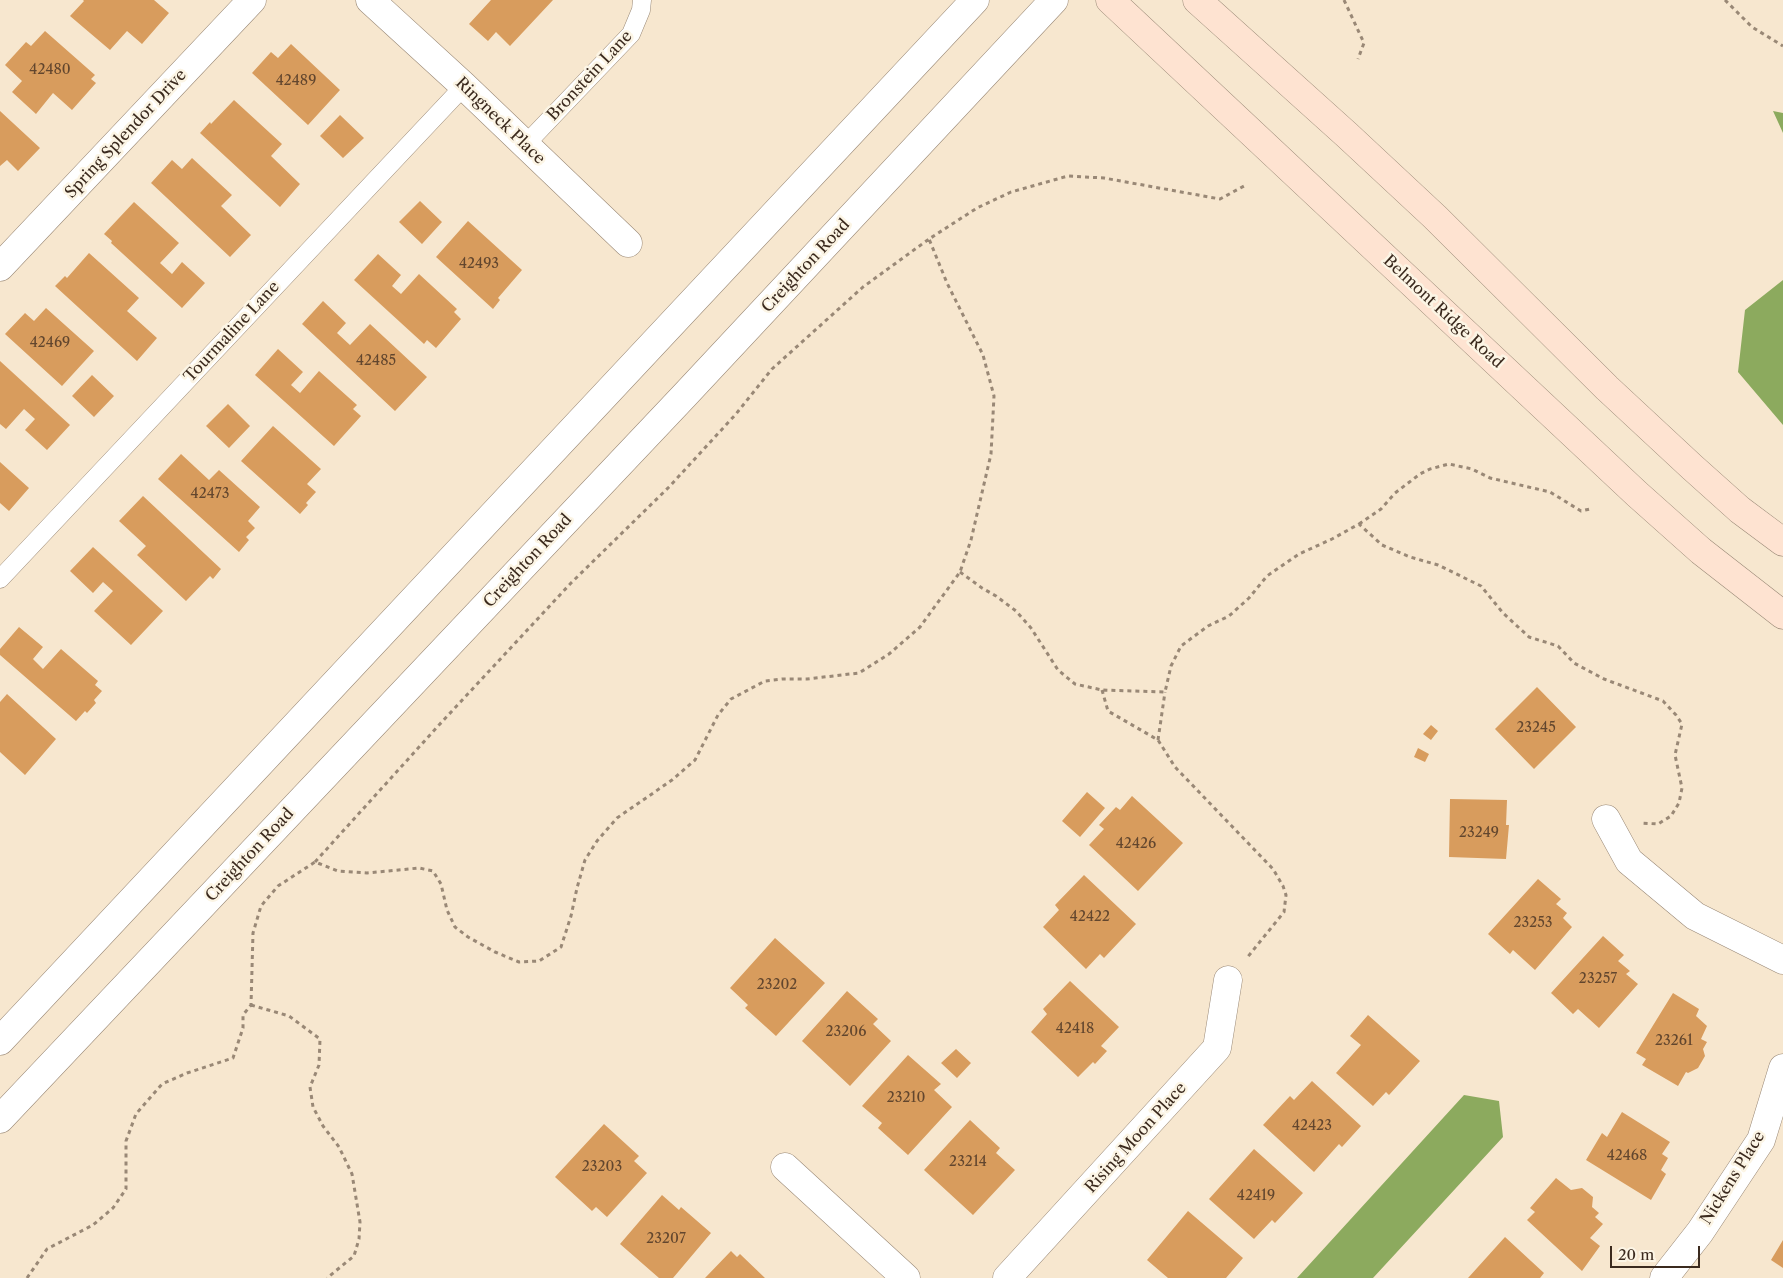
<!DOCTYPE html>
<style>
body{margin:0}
#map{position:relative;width:1783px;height:1278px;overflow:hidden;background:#f7e7cf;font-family:"Libre Caslon Text",serif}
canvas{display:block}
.scale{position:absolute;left:1610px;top:1246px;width:90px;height:22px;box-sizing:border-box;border:2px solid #3b2a1e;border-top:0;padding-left:6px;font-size:15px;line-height:18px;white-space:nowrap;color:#3b2a1e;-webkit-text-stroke:4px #fcf5e5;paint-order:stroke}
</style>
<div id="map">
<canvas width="1783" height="1278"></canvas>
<div class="scale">20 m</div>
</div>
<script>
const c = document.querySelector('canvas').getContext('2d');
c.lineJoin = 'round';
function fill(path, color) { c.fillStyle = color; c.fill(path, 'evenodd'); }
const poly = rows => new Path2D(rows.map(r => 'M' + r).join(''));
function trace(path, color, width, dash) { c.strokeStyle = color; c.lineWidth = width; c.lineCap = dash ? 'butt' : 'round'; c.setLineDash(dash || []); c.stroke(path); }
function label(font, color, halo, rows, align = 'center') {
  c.font = font + ' "Libre Caslon Text",serif'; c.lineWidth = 5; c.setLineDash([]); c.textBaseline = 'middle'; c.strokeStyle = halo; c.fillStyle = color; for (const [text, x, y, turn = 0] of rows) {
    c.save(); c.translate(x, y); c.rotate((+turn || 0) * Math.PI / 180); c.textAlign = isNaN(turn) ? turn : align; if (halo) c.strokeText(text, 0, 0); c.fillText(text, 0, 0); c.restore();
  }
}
fill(poly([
 [1773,111,1783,113,1783,133],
 [1783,280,1783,425,1738,372,1745,310],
 [1464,1095,1499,1101,1503,1137,1373,1278,1297,1278]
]), '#8caa5e');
fill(poly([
 [83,0,154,0,169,13,142,44,127,31,110,50,70,16,84,1],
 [491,0,553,0,510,46,496,32,488,41,469,24],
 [45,31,95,75,91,79,96,83,72,110,53,93,36,114,12,92,22,81,5,65,26,42,31,46],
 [291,44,340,90,308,125,252,73,271,52,278,58],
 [234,100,282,144,271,156,300,184,280,207,200,133,210,122,211,124],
 [0,111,40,148,18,171,7,160,0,166],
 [340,115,364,138,343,158,320,136],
 [192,158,232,195,221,206,251,235,230,257,151,183,172,160,182,169],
 [420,201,442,222,422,244,399,222],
 [134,202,179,243,160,263,172,274,182,262,205,283,182,308,111,243,112,241,104,234],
 [468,221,522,270,498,298,500,300,493,309,436,257],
 [89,253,139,298,127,311,157,338,137,361,55,286,65,276,67,278],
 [378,254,401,275,392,286,401,294,419,274,457,309,454,312,461,319,436,348,427,340,424,344,354,280],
 [323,301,346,323,337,333,350,345,370,324,427,377,395,411,302,324],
 [46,308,94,351,62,386,5,334,25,313,34,321],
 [278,349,303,372,291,385,300,393,319,371,357,405,353,409,361,416,334,446,255,375],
 [0,361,70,425,47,450,25,430,35,419,24,409,6,429,0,424],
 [92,375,114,396,94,417,72,396],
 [228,404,250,426,229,448,206,426],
 [273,426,321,469,307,484,316,492,306,503,308,505,300,514,241,461],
 [181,454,209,480,219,470,260,507,248,521,255,528,246,537,249,540,239,552,158,479],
 [0,462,29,488,9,511,0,503],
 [143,496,221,569,213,579,210,576,186,601,137,555,146,546,119,521],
 [93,547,163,611,131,645,94,611,113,591,103,582,93,593,70,571],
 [19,627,43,647,33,659,43,669,61,649,98,681,95,685,102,691,94,700,96,703,87,713,85,711,76,721,0,655,0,649],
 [1537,687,1576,727,1534,769,1495,729],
 [7,694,56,739,25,775,0,752,0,702],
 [1431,725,1438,731,1431,740,1423,734],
 [1418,748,1429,754,1425,762,1414,757],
 [1087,792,1105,808,1080,837,1062,821],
 [1132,796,1183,843,1138,891,1089,845,1104,829,1099,825,1116,807,1120,810],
 [1450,799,1507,800,1506,825,1509,825,1506,859,1449,857],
 [1084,875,1136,924,1104,958,1100,954,1086,969,1043,927,1059,910,1055,905],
 [1538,879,1561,899,1556,904,1567,913,1563,918,1572,927,1535,970,1513,950,1510,954,1488,934],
 [1603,936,1624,955,1618,961,1630,971,1626,974,1638,984,1599,1028,1578,1009,1573,1014,1551,993],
 [775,938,825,983,776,1036,745,1008,748,1005,730,988],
 [1070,981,1119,1027,1101,1046,1107,1051,1095,1064,1093,1062,1078,1077,1031,1032,1047,1014,1043,1009],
 [847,991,878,1019,873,1024,891,1041,850,1086,802,1041],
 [1673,993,1699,1009,1696,1016,1707,1026,1701,1039,1707,1042,1703,1049,1705,1056,1698,1068,1688,1073,1686,1072,1678,1086,1642,1065,1646,1059,1636,1053],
 [1368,1015,1420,1061,1389,1095,1386,1092,1373,1106,1336,1073,1361,1045,1350,1036],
 [956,1049,971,1063,957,1078,941,1063],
 [908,1055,941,1084,934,1090,952,1107,908,1155,878,1128,882,1123,862,1106],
 [1312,1081,1361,1126,1342,1147,1339,1144,1314,1172,1263,1125,1290,1096,1294,1100],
 [1622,1112,1670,1142,1662,1154,1668,1158,1661,1170,1666,1174,1651,1200,1586,1160,1602,1133,1607,1137],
 [970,1120,1000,1148,996,1153,1015,1170,973,1215,924,1170],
 [604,1124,639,1156,634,1161,647,1173,607,1217,596,1207,592,1211,555,1177],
 [1254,1149,1303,1193,1275,1223,1272,1220,1254,1239,1209,1199],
 [1556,1178,1571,1190,1582,1188,1593,1197,1592,1207,1599,1213,1595,1217,1603,1224,1590,1238,1600,1246,1582,1271,1527,1220,1535,1212,1530,1208],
 [662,1195,679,1210,681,1207,711,1233,673,1278,659,1278,620,1244],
 [1188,1211,1243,1258,1226,1278,1168,1278,1147,1260],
 [1505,1237,1544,1273,1540,1278,1468,1278],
 [1783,1240,1783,1268,1771,1260],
 [731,1251,737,1257,740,1254,765,1278,705,1278]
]), '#d89c5d');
const service = poly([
 [525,145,631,34,641,10,642,0],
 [0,579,464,86]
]);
const minor = poly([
 [370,0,464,86,628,243],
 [0,267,252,0],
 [1606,819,1629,861,1695,916,1783,960],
 [785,1167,906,1278],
 [1007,1278,1217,1048,1228,980],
 [1664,1278,1700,1232,1761,1140,1783,1068]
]);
const tertiary = poly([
 [0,1041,975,0],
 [0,1119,684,396,1054,0]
]);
const secondary = poly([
 [1110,0,1637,494,1701,551,1783,615],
 [1197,0,1347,135,1435,217,1607,388,1692,467,1740,510,1783,542]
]);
trace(service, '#998876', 19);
trace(minor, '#998876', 29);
trace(tertiary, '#998876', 29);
trace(secondary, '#998876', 29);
trace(poly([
 [1344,0,1364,43,1358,59],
 [1725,0,1752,27,1783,46],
 [1359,524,1381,509,1395,493,1420,474,1430,469,1449,464,1472,469,1490,478,1550,492,1581,511,1590,509],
 [960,572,982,588,996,596,1016,611,1031,628,1058,670,1075,684,1102,690,1165,692,1171,666,1181,646,1208,626,1229,616,1249,598,1267,576,1299,554,1332,539,1359,524,1382,545,1410,557,1438,565,1481,586,1503,613,1529,637,1558,646,1574,663,1604,679,1663,701,1676,715,1682,724,1675,755,1682,788,1679,803,1671,816,1658,824,1641,823],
 [1102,690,1108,711,1158,740,1175,767,1273,869,1283,886,1286,895,1284,912,1246,959],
 [1158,740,1165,692],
 [315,862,439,725,571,583,669,487,736,414,772,369,863,287,929,239],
 [251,1005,289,1016,320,1039,319,1065,310,1087,313,1107,323,1126,339,1147,352,1174,360,1222,359,1239,354,1256,327,1278],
 [27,1278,47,1249,93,1225,113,1208,126,1189,126,1141,136,1114,162,1084,187,1073,233,1058,243,1028,243,1015,251,1005,253,933,261,906,278,886,315,862,338,871,367,873,419,868,433,871,441,884,447,910,455,927,468,937,495,952,519,962,539,961,561,947,571,916,577,888,585,860,597,841,617,818,672,780,695,760,718,715,731,699,765,681,782,679,807,679,859,673,889,654,920,627,960,572,971,540,991,454,994,396,983,355,947,283,929,239,977,208,1011,192,1068,176,1104,178,1220,199,1244,186]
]), '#998876', 3, [4, 4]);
trace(service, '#fff', 18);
trace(minor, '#fff', 28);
trace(tertiary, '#fff', 28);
trace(secondary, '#fee3d1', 28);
label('14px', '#62462e', null, [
 ["42480",50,70],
 ["42489",296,81],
 ["42493",479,264],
 ["42469",50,343],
 ["42485",376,361],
 ["42473",210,494],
 ["23245",1536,728],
 ["23249",1479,833],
 ["42426",1136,844],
 ["42422",1090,917],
 ["23253",1533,923],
 ["23257",1598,979],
 ["23202",777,985],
 ["42418",1075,1029],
 ["23206",846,1032],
 ["23261",1674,1041],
 ["23210",906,1098],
 ["42423",1312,1126],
 ["42468",1627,1156],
 ["23214",968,1162],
 ["23203",602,1167],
 ["42419",1256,1196],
 ["23207",666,1239]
]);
label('16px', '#3b2a1e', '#fcf5e5', [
 ["Bronstein Lane",590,76,-47],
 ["Ringneck Place",500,121,44],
 ["Spring Splendor Drive",126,134,-47],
 ["Creighton Road",806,266,-47],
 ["Belmont Ridge Road",1443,312,43],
 ["Tourmaline Lane",232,332,-47],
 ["Creighton Road",528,561,-47],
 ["Creighton Road",250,855,-47],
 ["Rising Moon Place",1136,1138,-48],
 ["Nickens Place",1733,1178,-58]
]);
</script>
